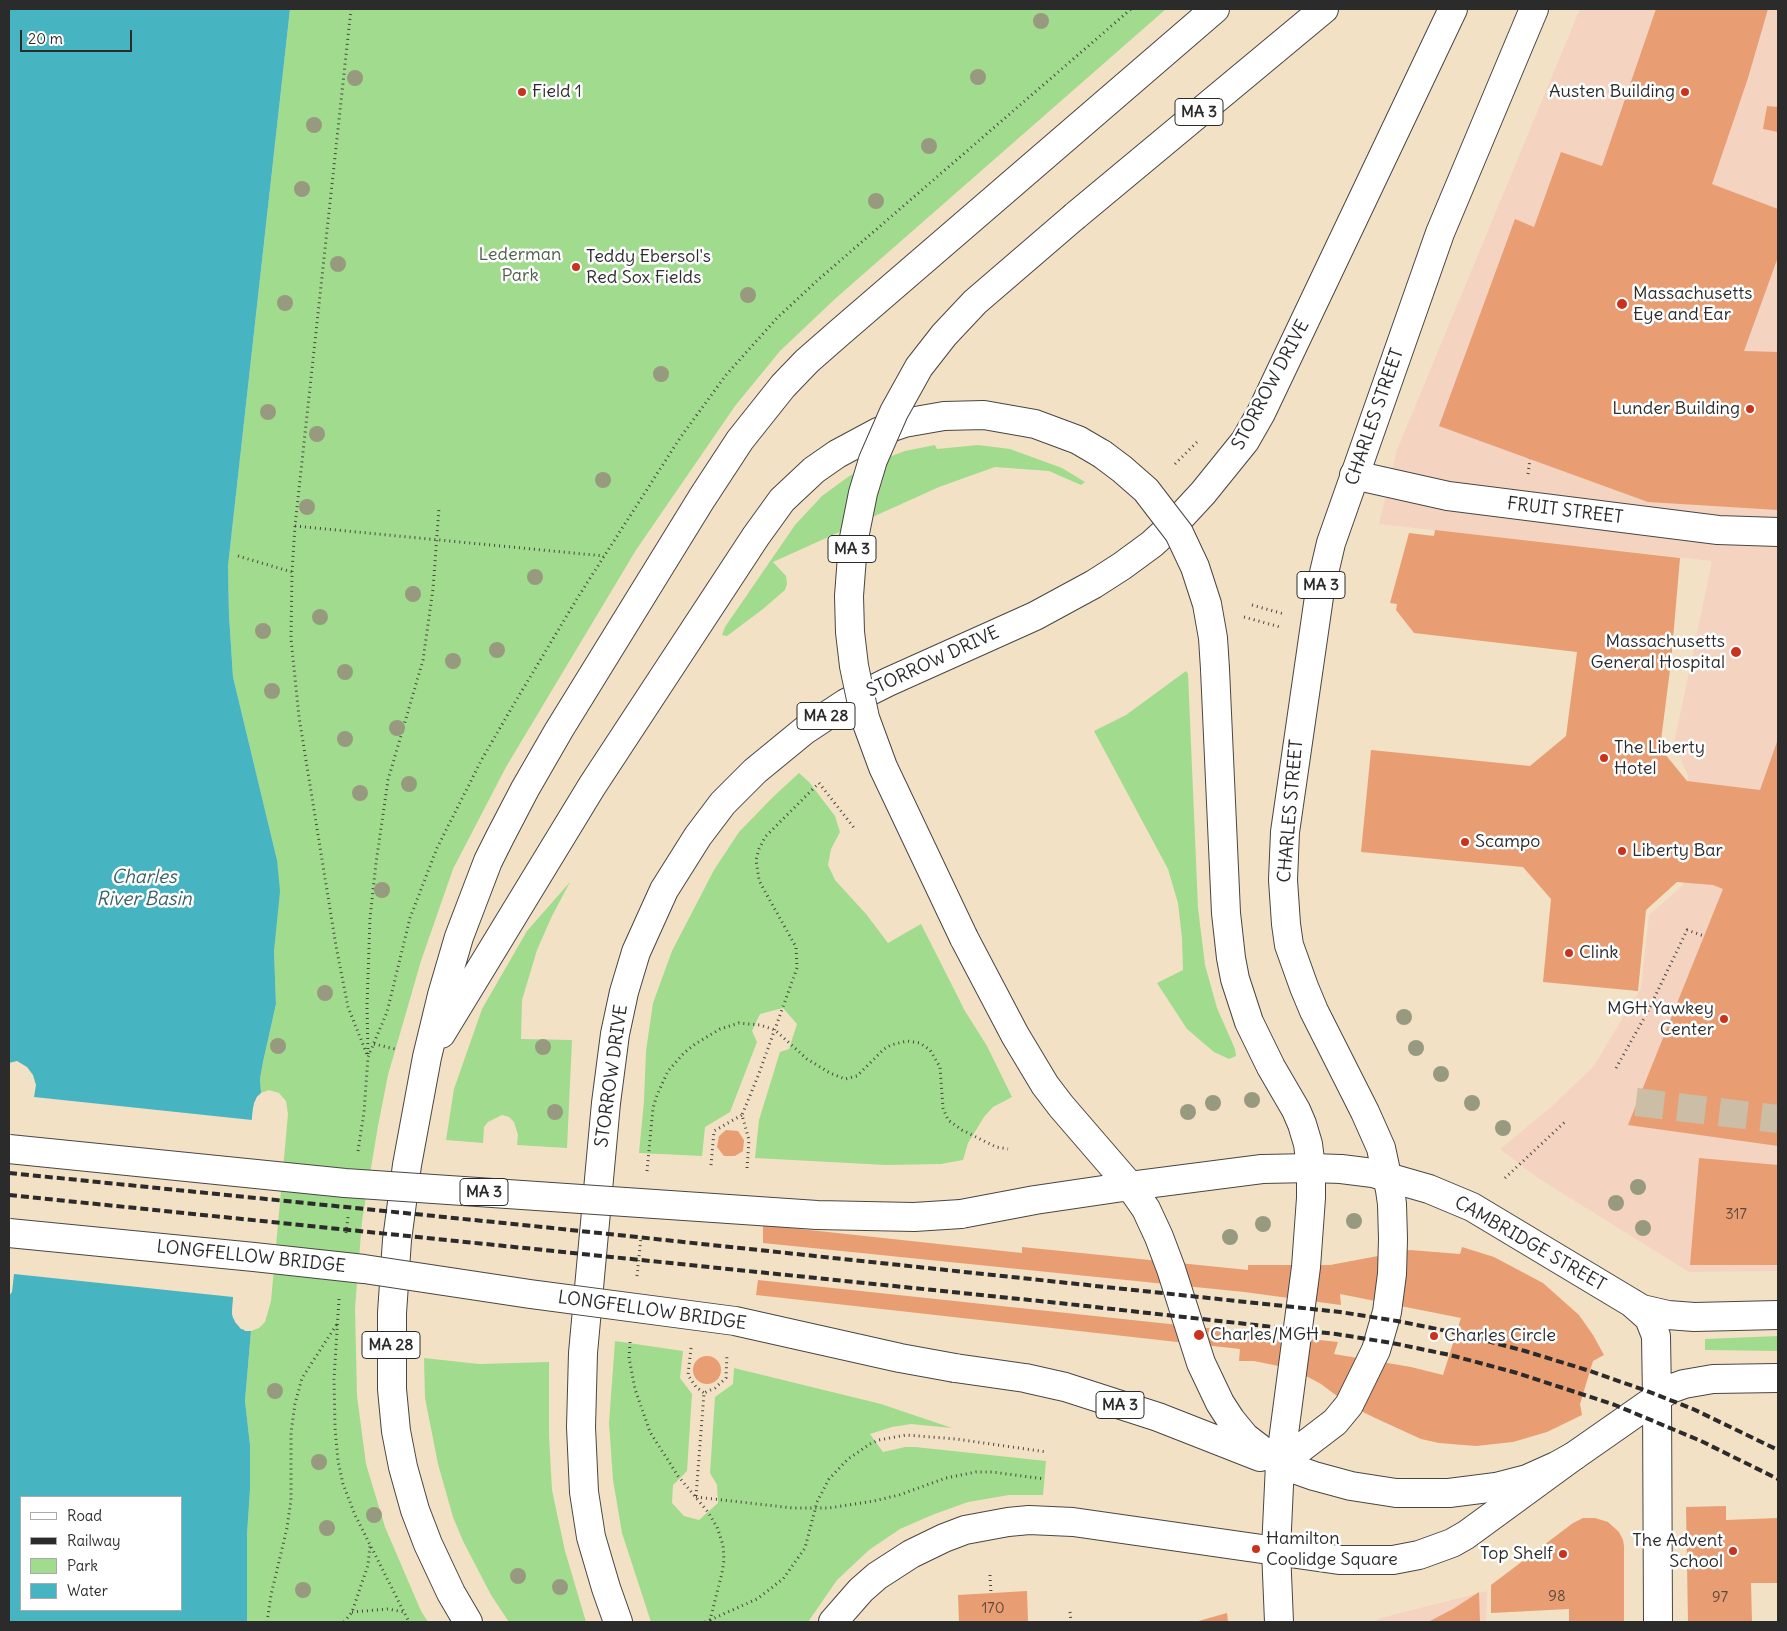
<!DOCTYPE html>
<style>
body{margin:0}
#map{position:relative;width:1787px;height:1631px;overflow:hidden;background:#f3e1c5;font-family:Delius,sans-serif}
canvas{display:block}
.frame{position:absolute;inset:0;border:10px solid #2b2b2b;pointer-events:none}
.legend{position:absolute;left:20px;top:1496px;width:162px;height:115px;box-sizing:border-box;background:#fff;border:1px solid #aaa;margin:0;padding:6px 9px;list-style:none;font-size:15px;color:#2b2b2b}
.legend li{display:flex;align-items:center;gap:10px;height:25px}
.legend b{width:25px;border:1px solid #aaa}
.scale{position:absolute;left:20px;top:30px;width:112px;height:22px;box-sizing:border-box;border:2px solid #2b2b2b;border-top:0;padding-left:6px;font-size:15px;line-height:18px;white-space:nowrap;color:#2b2b2b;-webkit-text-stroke:4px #fff;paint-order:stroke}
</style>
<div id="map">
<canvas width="1787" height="1631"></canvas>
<div class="frame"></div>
<ul class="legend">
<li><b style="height:6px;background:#fff"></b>Road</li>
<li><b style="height:6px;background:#2b2b2b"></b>Railway</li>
<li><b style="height:14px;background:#a1db8d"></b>Park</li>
<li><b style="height:14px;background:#46b4c1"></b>Water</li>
</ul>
<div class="scale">20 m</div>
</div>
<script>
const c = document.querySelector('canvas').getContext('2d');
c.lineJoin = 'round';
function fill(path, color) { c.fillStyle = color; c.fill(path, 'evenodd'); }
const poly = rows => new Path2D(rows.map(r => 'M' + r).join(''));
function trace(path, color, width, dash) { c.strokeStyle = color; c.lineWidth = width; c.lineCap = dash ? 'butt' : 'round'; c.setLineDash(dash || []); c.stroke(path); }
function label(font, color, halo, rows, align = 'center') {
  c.font = font + ' Delius,sans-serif'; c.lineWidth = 5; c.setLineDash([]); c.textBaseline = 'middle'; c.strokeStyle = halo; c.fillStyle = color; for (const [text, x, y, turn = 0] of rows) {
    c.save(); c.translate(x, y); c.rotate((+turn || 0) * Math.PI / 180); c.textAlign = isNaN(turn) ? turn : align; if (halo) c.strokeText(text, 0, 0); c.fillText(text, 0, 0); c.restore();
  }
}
fill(poly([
 [1580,9,1778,9,1778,1271,1689,1272,1538,1178,1500,1149,1550,1108,1593,1067,1641,988,1649,915,1683,885,1688,776,1674,744,1712,561,1379,524,1397,450],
 [1487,1591,1486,1622,1373,1622,1381,1618]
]), '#f4d3c0');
fill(poly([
 [290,9,1166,9,836,298,780,351,735,406,636,550,506,767,453,869,421,961,388,1075,378,1126,362,1221,355,1308,357,1396,366,1464,385,1527,421,1611,428,1622,247,1622,247,1535,250,1490,250,1445,245,1401,251,1331,259,1328,265,1322,271,1301,288,1114,286,1101,279,1093,269,1090,261,1093,260,1079,263,1062,276,1004,274,951,277,860,233,677,229,615,228,566],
 [935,445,937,449,978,445,1010,449,1062,468,1085,482,1081,485,1049,471,995,467,939,487,773,562,786,576,787,584,785,590,763,609,727,636,722,635,725,627,795,525,822,496,848,477,875,462,905,451],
 [1186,671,1188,674,1198,908,1205,965,1217,1008,1235,1049,1236,1056,1229,1059,1214,1052,1187,1029,1157,983,1183,970,1182,938,1178,903,1168,869,1094,731,1126,715],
 [799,773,809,782,835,816,840,832,831,849,828,865,835,880,866,914,888,943,921,924,965,1011,987,1046,1012,1097,993,1107,984,1117,968,1143,963,1160,941,1164,886,1165,755,1158,759,1120,780,1052,789,1049,797,1024,783,1008,760,1014,752,1031,757,1042,730,1112,705,1127,702,1156,639,1153,644,1101,646,1051,653,1003,672,951,714,870,739,832,774,796],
 [570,882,552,916,537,950,522,1000,521,1039,572,1040,567,1148,517,1145,518,1135,514,1122,509,1117,502,1115,488,1122,484,1127,483,1143,446,1140,454,1089,482,1009,527,931],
 [1778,1336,1778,1351,1705,1350,1705,1339],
 [615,1341,683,1351,680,1378,692,1394,687,1471,673,1485,672,1503,684,1516,699,1520,718,1503,717,1485,710,1473,715,1397,733,1384,734,1368,881,1404,952,1428,911,1424,892,1427,870,1434,883,1452,905,1447,915,1447,1046,1461,1043,1495,1009,1495,968,1502,932,1515,900,1529,869,1550,837,1580,808,1622,651,1622,622,1533,613,1480,609,1423],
 [424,1358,479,1364,549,1362,549,1436,552,1490,565,1551,586,1622,509,1622,491,1595,463,1541,453,1517,438,1464,425,1398]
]), '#a1db8d');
fill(poly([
 [9,9,290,9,228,566,229,615,233,677,277,860,280,891,274,951,276,1004,263,1062,260,1079,261,1093,257,1097,253,1108,232,1313,233,1318,245,1331,251,1331,245,1401,250,1445,250,1490,247,1535,247,1622,9,1622],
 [21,1497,181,1497,181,1610,21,1610]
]), '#46b4c1');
fill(poly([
 [17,1061,27,1067,33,1075,36,1085,34,1097,252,1120,254,1103,257,1097,263,1092,255,1109,235,1313,237,1321,243,1327,253,1331,241,1329,235,1322,232,1313,233,1297,14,1274,12,1292,9,1296,9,1063]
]), '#f3e1c5');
fill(poly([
 [1656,9,1768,9,1748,78,1712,184,1778,209,1778,257,1744,351,1778,352,1778,510,1648,502,1439,426,1515,219,1534,227,1561,152,1602,166],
 [1767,106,1778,107,1778,132,1763,129],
 [1435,530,1680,558,1671,662,1660,748,1687,781,1760,790,1778,739,1778,1146,1628,1125,1723,889,1713,885,1677,882,1646,910,1638,991,1543,982,1551,899,1523,867,1361,852,1371,750,1530,766,1566,736,1577,652,1414,633,1396,610,1397,604,1390,603,1409,533,1434,536],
 [726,1130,738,1131,744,1140,743,1151,735,1156,724,1156,717,1147,719,1136],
 [1699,1158,1778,1165,1778,1265,1690,1265],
 [763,1225,1022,1253,1022,1247,1248,1270,1248,1265,1330,1265,1410,1250,1460,1254,1462,1247,1494,1257,1543,1283,1579,1315,1593,1335,1604,1355,1593,1361,1580,1404,1582,1415,1547,1432,1513,1442,1476,1446,1439,1443,1421,1439,1373,1417,1349,1405,1321,1384,1293,1369,1254,1361,1239,1361,1240,1349,756,1295,758,1280,1338,1342,1334,1354,1411,1367,1443,1375,1461,1318,1340,1294,1341,1305,1244,1292,763,1243],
 '693 1370a14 14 0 1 1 28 0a14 14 0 1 1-28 0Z',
 [1726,1506,1726,1520,1778,1518,1778,1583,1751,1583,1752,1622,1688,1622,1686,1507],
 [1583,1518,1595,1518,1608,1522,1619,1532,1623,1540,1624,1546,1624,1622,1569,1622,1569,1609,1491,1613,1491,1585,1573,1523],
 [1027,1591,1028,1622,959,1622,958,1595],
 [1479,1592,1480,1622,1428,1622,1453,1609],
 [1227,1613,1228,1622,1195,1622]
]), '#e89e72');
trace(poly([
 [1636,1102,1778,1119]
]), '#cbbda6', 28, [28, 14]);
const minor = poly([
 [1354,475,1448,496,1718,530,1778,532],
 [1657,1398,1658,1622]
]);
const major = poly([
 [1130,1186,1262,1169,1311,1168,1341,1169,1373,1173,1429,1189,1472,1207,1642,1309,1668,1315,1694,1317,1778,1315],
 [1632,1303,1649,1318,1656,1336,1657,1398],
 [1279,1622,1276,1550,1280,1464,1314,1476,1351,1486,1396,1493,1449,1493,1496,1487,1527,1479,1556,1466,1574,1456,1657,1398,1670,1389,1684,1384,1713,1379,1778,1378]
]);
const highway = poly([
 [1075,216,1324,9],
 [1215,669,1226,913,1231,958,1235,979,1249,1022,1271,1067,1296,1110,1302,1124,1308,1144,1311,1168,1311,1198,1306,1267,1280,1464],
 [964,938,1015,1035,1045,1085,1061,1106,1130,1186,1146,1209,1159,1237,1171,1269,1201,1363,1220,1403,1231,1420,1245,1437,1280,1464],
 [441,1034,592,786,756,536,782,500,814,470,837,454,878,432,904,423,944,416,984,415,1035,424,1078,440,1102,454],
 [961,1214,1035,1200,1130,1186],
 [955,1368,1025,1378,1065,1387,1158,1417,1260,1457],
 [1280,1464,1335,1422,1349,1405,1376,1350,1387,1312,1392,1274,1393,1239,1392,1204,1390,1190,1381,1148,1365,1112,1314,1011,1304,987,1289,945,1286,924,1283,880,1285,832,1320,590,1331,543,1440,233,1534,9],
 [468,1622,451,1593,428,1544,415,1510,403,1467,396,1431,392,1389,392,1313,397,1240,407,1165,427,1057,442,995,459,937,488,861,500,837,525,789,559,730,702,498,740,440,783,386,807,361,839,333,1215,9],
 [618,1622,606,1588,591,1537,584,1492,581,1427,583,1353,606,1103,615,1034,624,992,636,952,664,890,698,836,723,803,755,771,805,730,846,703,888,682,1035,616,1094,584,1122,566,1152,544,1178,520,1203,493,1245,441,1261,413,1453,9],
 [833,1622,861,1590,877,1576,911,1554,944,1538,965,1530,1008,1522,1029,1520,1073,1522,1339,1560,1393,1560,1419,1555,1452,1543,1466,1535,1574,1456]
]);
trace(minor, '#494642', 30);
trace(major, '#494642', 30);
trace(highway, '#494642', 30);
trace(poly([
 [351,9,295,526,292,572,291,639,299,717,336,946,348,1007,368,1057],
 [1175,464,1199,440],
 [1528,474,1530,459],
 [295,526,604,556],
 [238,556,292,572],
 [1252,605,1284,614],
 [1244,617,1280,627],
 [374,1044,395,1049],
 [368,1054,367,1006,370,918,376,863,388,780,423,660,433,589,439,508],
 [1616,1068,1647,1013,1687,930,1704,936],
 [358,1151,364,1112,368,1057,387,1012,410,918,437,848,482,759,511,709,578,597,680,438,726,375,777,318,819,279,1131,9],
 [711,1165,714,1131,742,1115],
 [747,1168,749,1140,742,1115,758,1076,797,968,796,947,763,888,759,880,756,860,759,849,765,837,819,783,855,829],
 [647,1171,653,1108,657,1095,668,1071,684,1053,695,1044,720,1029,739,1023,760,1025,775,1030,807,1059,830,1073,845,1079,857,1076,884,1049,891,1045,907,1041,920,1043,930,1050,940,1067,943,1108,948,1120,962,1130,996,1147,1008,1149],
 [1505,1178,1567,1120],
 [346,1233,348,1217],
 [637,1276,641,1237],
 [339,1299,334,1379,335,1428,338,1461,343,1484,355,1515,409,1622],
 [630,1342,629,1358,635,1389,650,1432,678,1476,708,1512,717,1527,723,1545,724,1560,722,1573,710,1620,705,1622],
 [691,1348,688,1375,696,1387,704,1393],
 [696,1496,704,1393,715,1388,726,1378,727,1354],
 [696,1497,793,1508,829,1508,874,1501,899,1495,946,1478,976,1472,992,1472,1045,1479],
 [990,1575,991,1593],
 [352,1612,388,1609,404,1612],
 [1070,1612,1071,1622],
 [267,1622,271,1595,287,1528,291,1500,291,1432,295,1404,302,1378,337,1324],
 [344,1622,352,1612,368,1565,370,1546]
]), '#494642', 3, [1, 4]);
trace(minor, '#fff', 28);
trace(major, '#fff', 28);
trace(highway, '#fff', 28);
trace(poly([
 [9,1173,543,1227,1340,1312,1397,1321,1457,1333,1525,1351,1590,1371,1647,1391,1693,1409,1778,1450],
 [9,1195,1059,1303,1336,1334,1392,1343,1450,1355,1517,1373,1615,1405,1701,1441,1778,1479]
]), '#2b2b2b', 4, [8, 4]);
const highwayBridge = poly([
 [1102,454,1122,469,1146,490,1179,533,1195,567,1207,604,1213,638,1215,669],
 [964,938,883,767,865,718,854,666,850,632,849,596,853,543,863,493,873,460,894,412,919,367,944,335,975,302,1075,216],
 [9,1149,345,1183,817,1215,914,1217,961,1214],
 [9,1233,254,1257,364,1269,530,1294,735,1321,900,1358,955,1368]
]);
trace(highwayBridge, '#494642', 30, []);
trace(poly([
 [710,1620,757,1599,783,1579,805,1548,817,1502,829,1479,848,1459,870,1444,879,1440,906,1435,956,1439,1047,1452]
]), '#494642', 3, [1, 4]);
trace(highwayBridge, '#fff', 28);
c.fillStyle = '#989a80';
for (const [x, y] of [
 [1041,21],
 [978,77],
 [355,78],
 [314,125],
 [929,146],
 [302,189],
 [876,201],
 [338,264],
 [748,295],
 [285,303],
 [661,374],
 [268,412],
 [317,434],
 [603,480],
 [307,507],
 [535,577],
 [413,594],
 [320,617],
 [263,631],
 [497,650],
 [453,661],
 [345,672],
 [272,691],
 [397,728],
 [345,739],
 [409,784],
 [360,793],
 [382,890],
 [325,993],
 [1404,1017],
 [278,1046],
 [543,1047],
 [1416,1048],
 [1441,1074],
 [1252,1100],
 [1213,1103],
 [1472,1103],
 [555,1112],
 [1188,1112],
 [1503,1128],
 [1638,1187],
 [1616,1203],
 [1354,1221],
 [1263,1224],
 [1643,1228],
 [1230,1237],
 [275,1391],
 [319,1462],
 [374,1515],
 [327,1528],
 [518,1576],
 [560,1587],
 [303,1590]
]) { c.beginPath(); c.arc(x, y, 8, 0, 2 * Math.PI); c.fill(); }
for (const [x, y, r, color] of [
 [522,92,5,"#c8321e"],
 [1685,92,5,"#c8321e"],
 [576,267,5,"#c8321e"],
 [1622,304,6,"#c8321e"],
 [1750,409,5,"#c8321e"],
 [1736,652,6,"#c8321e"],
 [1604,758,5,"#c8321e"],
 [1465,842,5,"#c8321e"],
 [1622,851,5,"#c8321e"],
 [1569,953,5,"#c8321e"],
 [1724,1019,5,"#c8321e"],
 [1199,1335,6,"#c8321e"],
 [1434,1336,5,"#c8321e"],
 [1256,1549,5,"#c8321e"],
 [1733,1551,5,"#c8321e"],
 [1563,1554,5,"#c8321e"]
]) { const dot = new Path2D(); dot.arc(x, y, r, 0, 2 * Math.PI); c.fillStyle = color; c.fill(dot); trace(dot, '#fff', 2); }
label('15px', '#5a483d', null, [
 ["317",1736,1215],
 ["98",1557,1597],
 ["97",1720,1598],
 ["170",993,1609]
]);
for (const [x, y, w] of [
 [1199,112,48],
 [852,549,48],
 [1321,585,48],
 [826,716,58],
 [484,1192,48],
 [391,1345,58],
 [1120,1405,48]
]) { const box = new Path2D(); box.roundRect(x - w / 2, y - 13.5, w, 27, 4); c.fillStyle = '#fff'; c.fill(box); trace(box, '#2b2b2b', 1); }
label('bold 16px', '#2b2b2b', null, [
 ["MA 3",1199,112],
 ["MA 3",852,549],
 ["MA 3",1321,585],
 ["MA 28",826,716],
 ["MA 3",484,1192],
 ["MA 28",391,1345],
 ["MA 3",1120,1405]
]);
label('18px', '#2b2b2b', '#fff', [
 ["Field 1",532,92],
 ["Austen Building",1675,92,"right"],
 ["Teddy Ebersol's",586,257],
 ["Red Sox Fields",586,278],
 ["Massachusetts",1633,294],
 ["Eye and Ear",1633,315],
 ["Lunder Building",1740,409,"right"],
 ["Massachusetts",1725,642,"right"],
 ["General Hospital",1725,663,"right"],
 ["The Liberty",1614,748],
 ["Hotel",1614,769],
 ["Scampo",1475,842],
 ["Liberty Bar",1632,851],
 ["Clink",1579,953],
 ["MGH Yawkey",1714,1009,"right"],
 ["Center",1714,1030,"right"],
 ["Charles/MGH",1210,1335],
 ["Charles Circle",1444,1336],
 ["Hamilton",1266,1539],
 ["Coolidge Square",1266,1560],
 ["The Advent",1723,1541,"right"],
 ["School",1723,1562,"right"],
 ["Top Shelf",1553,1554,"right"]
], 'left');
label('18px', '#4e6048', '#fff', [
 ["Lederman",520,255],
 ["Park",520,276]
]);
label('18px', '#2b2b2b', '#fff', [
 ["STORROW DRIVE",1271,385,-62],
 ["CHARLES STREET",1375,417,-71],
 ["FRUIT STREET",1565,511,7],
 ["STORROW DRIVE",933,662,-25],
 ["CHARLES STREET",1291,811,-85],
 ["STORROW DRIVE",612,1076,-82],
 ["CAMBRIDGE STREET",1530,1244,30],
 ["LONGFELLOW BRIDGE",251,1257,6],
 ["LONGFELLOW BRIDGE",652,1311,8]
]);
label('italic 19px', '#366267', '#fff', [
 ["Charles",144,878],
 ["River Basin",144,900]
]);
</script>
